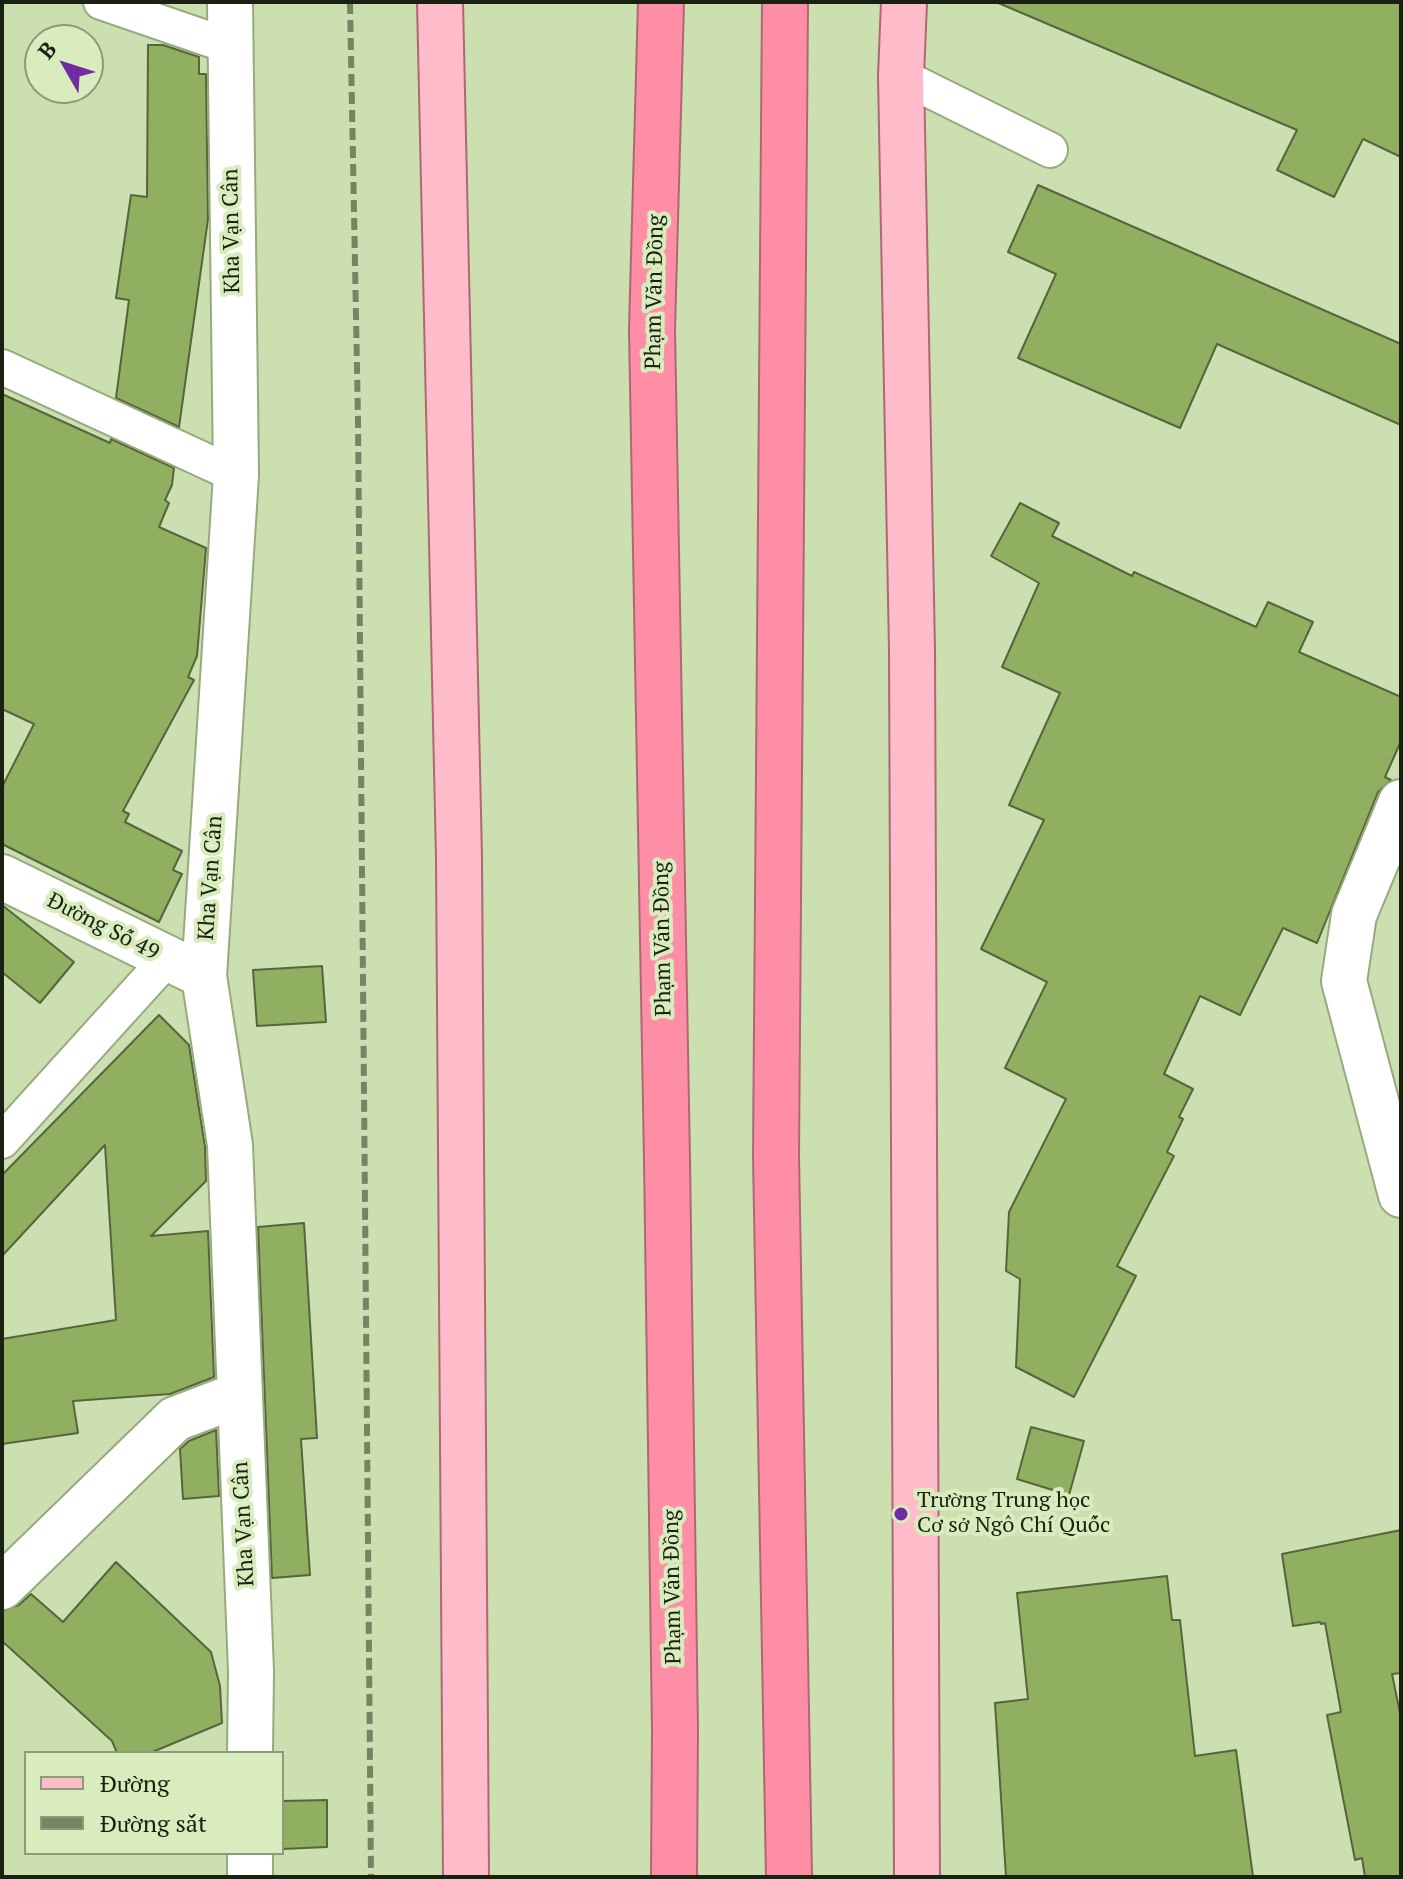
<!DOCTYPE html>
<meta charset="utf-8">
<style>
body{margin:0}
#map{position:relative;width:1403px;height:1879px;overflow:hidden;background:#cbdfb0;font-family:"PT Serif",serif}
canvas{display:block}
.frame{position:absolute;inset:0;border:4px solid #1a2110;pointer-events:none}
.legend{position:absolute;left:24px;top:1751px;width:260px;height:104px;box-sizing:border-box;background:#d8ecbd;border:2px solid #8c9b78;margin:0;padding:10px 14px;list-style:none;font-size:24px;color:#1a2110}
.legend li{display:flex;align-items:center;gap:16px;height:40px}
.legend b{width:40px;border:2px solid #8c9b78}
.north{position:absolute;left:24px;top:24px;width:80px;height:80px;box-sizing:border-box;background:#d8ecbd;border:2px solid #8c9b78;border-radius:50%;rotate:309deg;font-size:22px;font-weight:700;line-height:32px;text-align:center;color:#1a2110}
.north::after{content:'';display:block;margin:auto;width:28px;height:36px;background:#702da2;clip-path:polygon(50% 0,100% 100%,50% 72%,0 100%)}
</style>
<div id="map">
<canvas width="1403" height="1879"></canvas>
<div class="frame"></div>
<ul class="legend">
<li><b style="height:10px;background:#febbca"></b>Đường</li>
<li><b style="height:10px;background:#778464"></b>Đường sắt</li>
</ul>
<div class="north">B</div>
</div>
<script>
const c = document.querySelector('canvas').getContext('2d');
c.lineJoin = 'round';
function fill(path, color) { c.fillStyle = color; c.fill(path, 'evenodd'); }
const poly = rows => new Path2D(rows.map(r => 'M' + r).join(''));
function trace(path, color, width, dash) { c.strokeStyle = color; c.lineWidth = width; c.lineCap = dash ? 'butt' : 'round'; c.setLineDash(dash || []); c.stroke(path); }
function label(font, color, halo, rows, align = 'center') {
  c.font = font + ' "PT Serif",serif'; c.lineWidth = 8; c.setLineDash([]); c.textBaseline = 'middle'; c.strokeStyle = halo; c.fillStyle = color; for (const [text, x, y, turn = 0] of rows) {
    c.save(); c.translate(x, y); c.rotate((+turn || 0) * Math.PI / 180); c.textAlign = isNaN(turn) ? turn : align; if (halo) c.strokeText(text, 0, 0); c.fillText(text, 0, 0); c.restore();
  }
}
const building = poly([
 [996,2,1401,2,1401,157,1363,139,1334,197,1277,170,1297,130,996,2],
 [148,45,163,45,199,57,199,74,206,74,208,219,179,427,116,398,129,300,116,298,131,195,147,197,148,45],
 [1038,185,1401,344,1401,425,1217,344,1180,428,1018,358,1056,274,1008,252,1038,185],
 [2,394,110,443,111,439,174,468,172,485,165,500,169,503,159,527,206,548,197,656,188,677,194,680,123,811,129,814,125,822,182,851,173,870,182,874,159,922,2,844,2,787,34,724,2,709,2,394],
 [1020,503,1059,523,1052,536,1132,576,1134,572,1256,627,1268,602,1313,622,1299,652,1401,697,1401,741,1385,777,1391,780,1378,792,1317,943,1283,928,1240,1015,1200,996,1164,1074,1193,1089,1179,1117,1183,1119,1167,1152,1174,1156,1117,1266,1136,1276,1074,1397,1016,1367,1020,1279,1006,1271,1009,1212,1066,1099,1005,1068,1047,982,981,949,1044,820,1009,805,1060,693,1002,667,1039,583,991,556,1020,503],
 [2,905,74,962,40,1003,2,972,2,905],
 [322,966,326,1022,257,1026,253,970,322,966],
 [159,1015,189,1045,205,1147,206,1181,151,1236,208,1231,214,1377,170,1394,73,1401,78,1433,2,1444,2,1339,116,1320,105,1145,2,1256,2,1175,159,1015],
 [304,1223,317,1438,301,1439,310,1575,272,1578,258,1227,304,1223],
 [1031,1427,1084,1441,1069,1495,1017,1479,1031,1427],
 [216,1430,219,1496,183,1499,180,1449,189,1441,216,1430],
 [1401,1530,1401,1673,1392,1674,1401,1718,1401,1877,1365,1877,1362,1858,1355,1860,1327,1715,1341,1712,1325,1623,1321,1624,1320,1622,1293,1626,1282,1554,1401,1530],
 [116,1562,211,1652,220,1686,222,1723,150,1753,117,1753,112,1741,2,1641,2,1611,19,1605,31,1594,63,1622,116,1562],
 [1167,1576,1172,1620,1180,1620,1195,1756,1236,1750,1253,1877,1006,1877,995,1703,1028,1699,1017,1593,1167,1576],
 [327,1800,327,1847,282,1849,282,1801,327,1800]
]);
fill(building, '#90af61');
trace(building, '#55663c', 2);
const lane = poly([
 [101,2,229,46],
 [901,76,1050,150],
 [2,367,236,475],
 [2,1141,167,959]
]);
const street = poly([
 [230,2,236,475,204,976,230,1145,251,1671,250,1753],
 [1401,802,1354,915,1344,981,1401,1195],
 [2,877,204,976],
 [2,1587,175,1419,238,1395],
 [250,1877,250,1853]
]);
const primary = poly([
 [440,2,459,858,466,1877],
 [904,2,901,76,912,650,917,1877]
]);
const highway = poly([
 [661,2,652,329,667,1160,675,1730,674,1877],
 [785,2,776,1156,789,1877]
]);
trace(lane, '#97aa7d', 38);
trace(street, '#97aa7d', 48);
trace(primary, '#ae6872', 48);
trace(highway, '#ae6872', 48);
trace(lane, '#fff', 34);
trace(street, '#fff', 44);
trace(primary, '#febbca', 44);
trace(highway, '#fe8ea6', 44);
trace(poly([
 [350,2,358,420,371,1877]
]), '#778464', 6, [12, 6]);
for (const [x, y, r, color] of [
 [901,1514,8,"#702da2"]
]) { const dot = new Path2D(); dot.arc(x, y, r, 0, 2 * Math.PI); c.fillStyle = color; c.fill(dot); trace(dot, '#d8ecbd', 3); }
label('22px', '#1a2110', '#d8ecbd', [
 ["Kha Vạn Cân",232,231,-91],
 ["Phạm Văn Đồng",655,292,-89],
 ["Kha Vạn Cân",211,878,-86],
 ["Đường Số 49",103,927,27],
 ["Phạm Văn Đồng",663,939,-91],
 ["Kha Vạn Cân",244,1524,-93],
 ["Phạm Văn Đồng",673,1587,-91]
]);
label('22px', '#1a2110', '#d8ecbd', [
 ["Trường Trung học",917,1501],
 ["Cơ sở Ngô Chí Quốc",917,1526]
], 'left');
</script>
